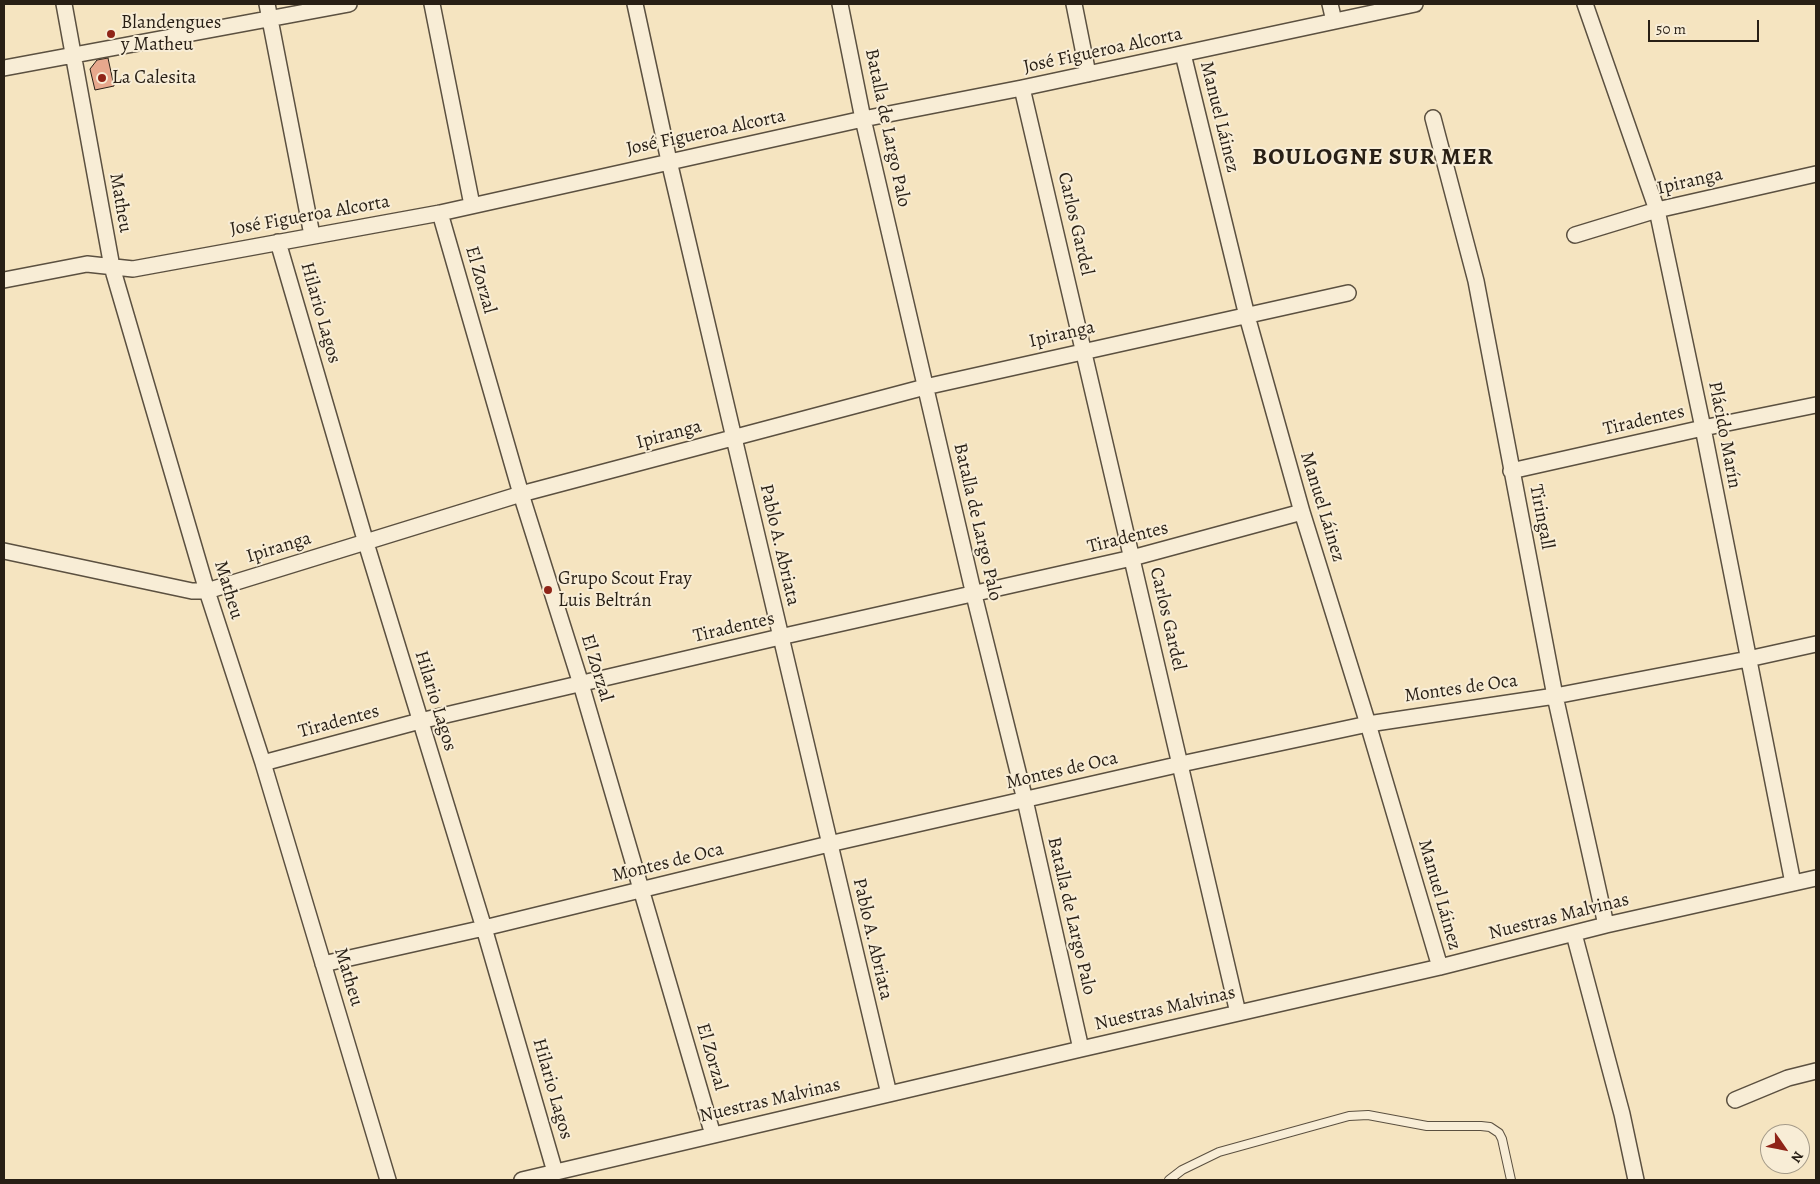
<!DOCTYPE html>
<meta charset="utf-8">
<style>
body{margin:0}
#map{position:relative;width:1820px;height:1184px;overflow:hidden;background:#f5e4c0;font-family:Alegreya,serif}
canvas{display:block}
.frame{position:absolute;inset:0;border:5px solid #281f15;pointer-events:none}
.north{position:absolute;left:1760px;top:1124px;width:50px;height:50px;box-sizing:border-box;background:#f8edd6;border:1px solid #a59b89;border-radius:50%;rotate:123deg;font-size:14px;font-weight:700;line-height:20px;text-align:center;color:#281f15}
.north::after{content:'';display:block;margin:auto;width:18px;height:22px;background:#8f2418;clip-path:polygon(50% 0,100% 100%,50% 72%,0 100%)}
.scale{position:absolute;left:1648px;top:20px;width:111px;height:22px;box-sizing:border-box;border:2px solid #281f15;border-top:0;padding-left:6px;font-size:15px;line-height:18px;white-space:nowrap;color:#281f15;-webkit-text-stroke:4px #f8edd6;paint-order:stroke}
</style>
<div id="map">
<canvas width="1820" height="1184"></canvas>
<div class="frame"></div>
<div class="north">N</div>
<div class="scale">50 m</div>
</div>
<script>
const c = document.querySelector('canvas').getContext('2d');
c.lineJoin = 'round';
function fill(path, color) { c.fillStyle = color; c.fill(path, 'evenodd'); }
const poly = rows => new Path2D(rows.map(r => 'M' + r).join(''));
function trace(path, color, width, dash) { c.strokeStyle = color; c.lineWidth = width; c.lineCap = dash ? 'butt' : 'round'; c.setLineDash(dash || []); c.stroke(path); }
function label(font, color, halo, rows, align = 'center') {
  c.font = font + ' Alegreya,serif'; c.lineWidth = 4; c.setLineDash([]); c.textBaseline = 'middle'; c.strokeStyle = halo; c.fillStyle = color; for (const [text, x, y, turn = 0] of rows) {
    c.save(); c.translate(x, y); c.rotate((+turn || 0) * Math.PI / 180); c.textAlign = isNaN(turn) ? turn : align; if (halo) c.strokeText(text, 0, 0); c.fillText(text, 0, 0); c.restore();
  }
}
const building = poly([
 [108,58,114,86,95,90,90,69,97,60,108,58]
]);
fill(building, '#e7a88d');
trace(building, '#281f15', 1);
const service = poly([
 [1169,1180,1182,1170,1219,1152,1349,1116,1368,1115,1427,1126,1481,1126,1490,1127,1499,1133,1502,1139,1511,1180]
]);
const minor = poly([
 [64,4,112,267,207,591,263,763,388,1180],
 [267,4,312,235],
 [432,4,472,205],
 [635,4,669,161,734,438,889,1094],
 [840,4,863,119,974,595,1025,800,1081,1049],
 [1074,4,1088,74],
 [1330,4,1334,21],
 [1585,4,1657,210,1703,428,1793,883],
 [1183,54,1247,316,1302,512,1368,724,1440,967],
 [4,68,349,4],
 [1022,88,1238,1013],
 [1433,118,1476,281,1555,696,1606,925],
 [440,213,521,494,581,684,713,1135],
 [1575,235,1657,210,1816,174],
 [278,242,366,543,484,928,555,1172],
 [4,280,87,264,133,269,440,213,863,119,1022,88,1415,4],
 [1511,471,1703,428,1816,405],
 [4,551,192,591,207,591,521,494,925,387,1348,293],
 [263,763,420,721,780,637,1132,558,1302,512],
 [1574,934,1622,1114,1636,1180],
 [323,964,484,928,829,844,1181,764,1368,724,1555,696,1748,659,1816,644],
 [1735,1100,1788,1078,1816,1071],
 [522,1180,1081,1049,1440,967,1606,925,1816,878]
]);
trace(service, '#5b5040', 10);
trace(minor, '#5b5040', 18);
trace(service, '#f8edd6', 8);
trace(minor, '#f8edd6', 15);
for (const [x, y, r, color] of [
 [111,34,5,"#8f2418"],
 [102,78,5,"#8f2418"],
 [548,590,5,"#8f2418"]
]) { const dot = new Path2D(); dot.arc(x, y, r, 0, 2 * Math.PI); c.fillStyle = color; c.fill(dot); trace(dot, '#f8edd6', 2); }
label('19px', '#281f15', '#f8edd6', [
 ["Blandengues",121,23],
 ["y Matheu",121,45],
 ["La Calesita",112,78],
 ["Grupo Scout Fray",558,579],
 ["Luis Beltrán",558,601]
], 'left');
label('19px', '#281f15', '#f8edd6', [
 ["José Figueroa Alcorta",1103,51,-12],
 ["Manuel Láinez",1219,117,76],
 ["Batalla de Largo Palo",887,128,78],
 ["José Figueroa Alcorta",706,133,-12],
 ["Ipiranga",1690,182,-13],
 ["Matheu",120,203,80],
 ["José Figueroa Alcorta",310,216,-10],
 ["Carlos Gardel",1075,224,77],
 ["El Zorzal",480,280,74],
 ["Hilario Lagos",320,313,74],
 ["Ipiranga",1062,335,-13],
 ["Tiradentes",1644,421,-13],
 ["Ipiranga",669,435,-15],
 ["Plácido Marín",1724,435,79],
 ["Manuel Láinez",1322,507,73],
 ["Tiringall",1541,517,79],
 ["Batalla de Largo Palo",977,522,77],
 ["Tiradentes",1128,538,-14],
 ["Pablo A. Abriata",779,545,77],
 ["Ipiranga",279,548,-17],
 ["Matheu",228,590,73],
 ["Carlos Gardel",1167,619,77],
 ["Tiradentes",734,628,-13],
 ["El Zorzal",596,668,73],
 ["Montes de Oca",1461,689,-8],
 ["Hilario Lagos",435,701,73],
 ["Tiradentes",339,722,-15],
 ["Montes de Oca",1062,771,-13],
 ["Montes de Oca",668,863,-14],
 ["Manuel Láinez",1439,895,74],
 ["Batalla de Largo Palo",1071,916,77],
 ["Nuestras Malvinas",1559,917,-14],
 ["Pablo A. Abriata",872,939,77],
 ["Matheu",348,977,73],
 ["Nuestras Malvinas",1165,1009,-13],
 ["El Zorzal",711,1057,74],
 ["Hilario Lagos",552,1089,74],
 ["Nuestras Malvinas",770,1101,-13]
]);
c.letterSpacing = '1px';
label('bold 24px', '#281f15', '#f8edd6', [
 ["BOULOGNE SUR MER",1373,158]
]);
c.letterSpacing = '0px';
</script>
